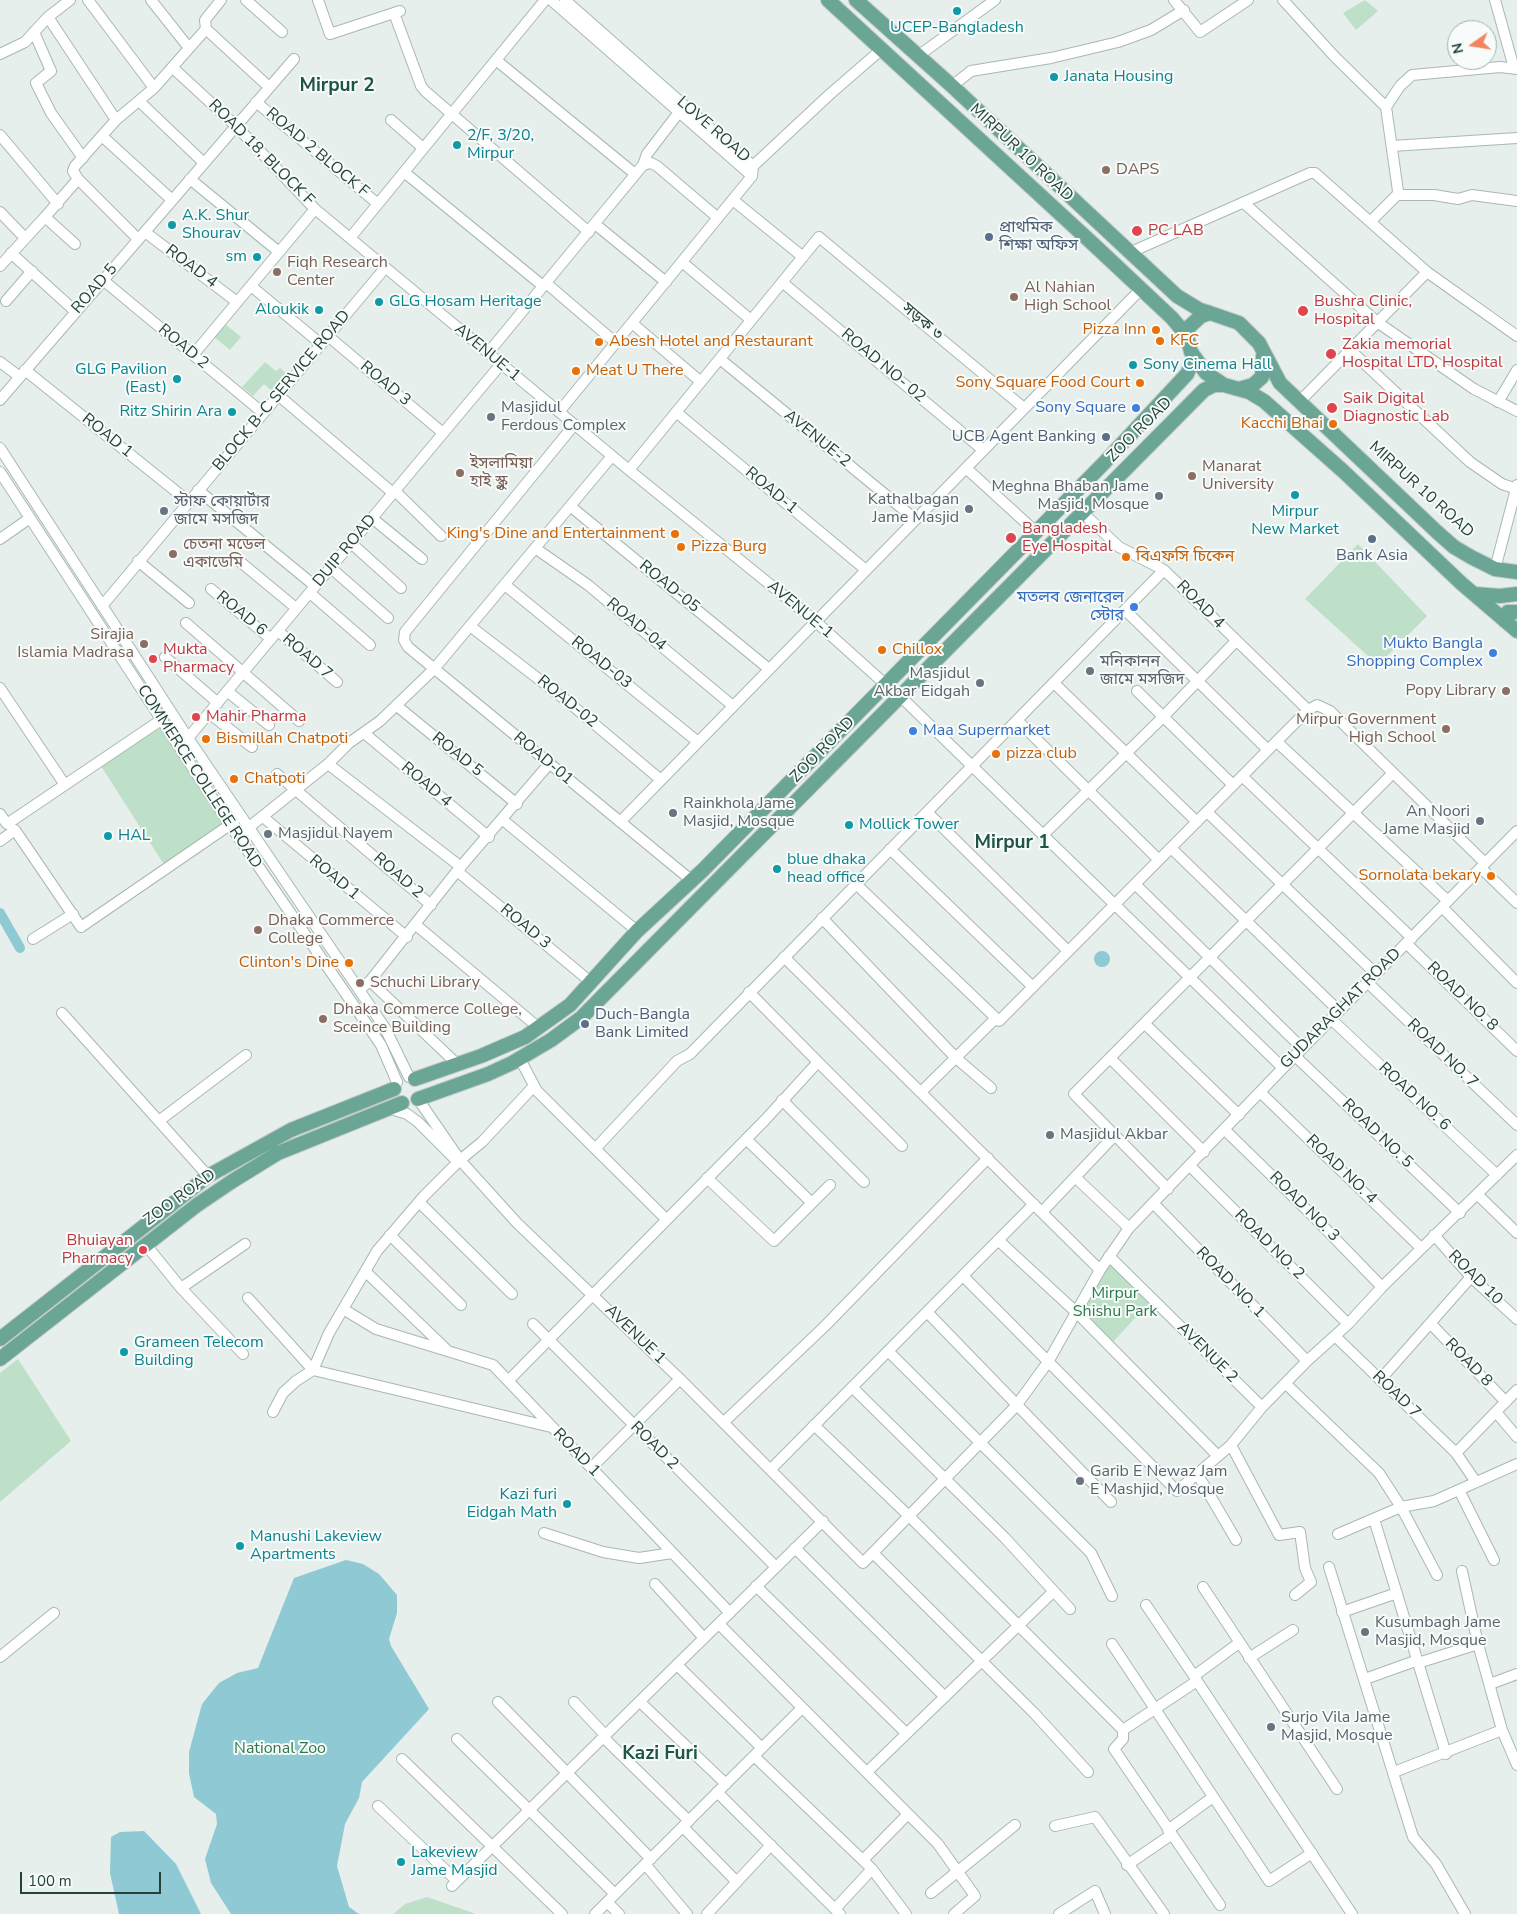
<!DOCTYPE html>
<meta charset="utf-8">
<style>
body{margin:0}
#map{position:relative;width:1517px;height:1914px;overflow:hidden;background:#e6efeb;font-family:"Nunito Sans",sans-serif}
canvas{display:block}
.north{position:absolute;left:1447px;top:20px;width:50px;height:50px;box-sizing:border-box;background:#f7fbf9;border:1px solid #a3b1ad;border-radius:50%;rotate:257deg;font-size:14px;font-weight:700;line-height:20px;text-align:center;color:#24423a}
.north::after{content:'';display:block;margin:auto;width:18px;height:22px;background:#f4845f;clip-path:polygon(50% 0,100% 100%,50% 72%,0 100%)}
.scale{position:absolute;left:20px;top:1872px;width:141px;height:22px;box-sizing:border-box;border:2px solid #24423a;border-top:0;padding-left:6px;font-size:15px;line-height:18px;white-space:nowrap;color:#24423a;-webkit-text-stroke:4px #f7fbf9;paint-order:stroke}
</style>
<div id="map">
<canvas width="1517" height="1914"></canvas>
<div class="north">N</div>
<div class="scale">100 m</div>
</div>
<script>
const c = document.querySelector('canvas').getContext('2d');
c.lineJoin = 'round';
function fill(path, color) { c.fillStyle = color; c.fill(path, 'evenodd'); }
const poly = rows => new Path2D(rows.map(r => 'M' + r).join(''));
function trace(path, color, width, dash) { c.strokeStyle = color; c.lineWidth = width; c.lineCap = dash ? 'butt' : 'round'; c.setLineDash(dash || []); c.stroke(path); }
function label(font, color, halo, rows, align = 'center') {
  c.font = font + ' "Nunito Sans","Noto Sans Bengali",sans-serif'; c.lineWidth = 4; c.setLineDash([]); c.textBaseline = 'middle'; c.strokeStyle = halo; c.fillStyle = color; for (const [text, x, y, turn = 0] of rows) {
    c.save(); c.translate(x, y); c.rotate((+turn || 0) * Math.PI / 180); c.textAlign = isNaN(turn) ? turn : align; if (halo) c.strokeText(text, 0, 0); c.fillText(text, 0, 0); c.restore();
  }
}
fill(poly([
 [1365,0,1378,11,1356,30,1343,13],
 [225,324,241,337,230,350,214,337],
 [265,362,276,371,280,368,287,374,272,391,264,384,253,396,242,387],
 [1358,544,1427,616,1378,665,1305,599],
 [165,725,229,824,165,866,101,766],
 [1110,1261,1150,1302,1112,1343,1081,1312],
 [18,1359,71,1441,0,1502,0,1373],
 [427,1897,476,1914,393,1914,405,1904]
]), '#bfe0c8');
fill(poly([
 '1094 959a8 8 0 1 1 16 0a8 8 0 1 1-16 0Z',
 [346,1560,363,1564,379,1574,397,1595,397,1613,389,1639,391,1646,429,1709,362,1782,359,1798,345,1824,337,1866,349,1907,359,1914,231,1914,211,1883,205,1859,217,1824,216,1814,194,1797,189,1773,189,1752,202,1704,219,1683,237,1673,258,1668,294,1578],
 [144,1831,176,1864,201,1914,119,1914,110,1873,111,1837,120,1832]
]), '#8ec9d4');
trace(poly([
 [0,913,20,948]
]), '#8ec9d4', 10);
const minor = poly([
 [88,0,154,88],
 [151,0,189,48],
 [221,0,205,20,206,29,269,87],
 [246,0,282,32],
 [318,0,330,34,400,11],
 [551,0,752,176],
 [565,0,753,166],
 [1174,0,1200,32,1248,0],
 [1283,0,1335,57,1386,107,1398,191,1397,195,1371,221],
 [1495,0,1514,68],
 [394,13,421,86,425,91,589,232],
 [48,17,116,120],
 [34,32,51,71,36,83,51,113,83,158],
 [0,54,25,42,48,17,70,0],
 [918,56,995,0],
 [496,60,635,174],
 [173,68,236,126,315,209,629,470,815,621,885,684],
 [952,86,971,71,1051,58,1118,42,1151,30,1184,10],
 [140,102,204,163],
 [256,102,378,204],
 [1386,107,1400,86,1412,75,1500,67,1517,69],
 [391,120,423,148],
 [0,135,58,204],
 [102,136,172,200],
 [1392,146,1517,138],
 [643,165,651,163,657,166,718,218],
 [748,168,753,166,829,95,882,49],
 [404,172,543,286],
 [190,179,279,252],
 [1397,195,1434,195,1458,199,1472,195,1517,201],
 [733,200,803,257],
 [1244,203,1377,322,1474,389,1517,411],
 [0,212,25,238],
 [595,224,666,282],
 [145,232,237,302],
 [350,238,545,0],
 [138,239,78,179,73,171,75,166,116,120,154,88,206,29],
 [75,244,45,217,78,179],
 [1131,252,1310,173,1315,173,1427,272,1517,336],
 [11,253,76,312],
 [682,262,751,320],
 [0,266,45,217],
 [103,280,263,413],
 [782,282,983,450],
 [546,283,616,343],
 [251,286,321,344],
 [6,301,32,271],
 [632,323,701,382],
 [328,336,443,433],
 [1350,350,1470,462,1502,484,1517,489],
 [488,353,643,165,647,154,680,111],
 [193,355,315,209],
 [720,359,915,519],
 [0,362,20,377],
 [25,370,188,501],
 [278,395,393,493],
 [0,400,294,59],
 [1299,402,1427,272],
 [1498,402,1517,370],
 [559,412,752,176,753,166],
 [676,412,866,570],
 [574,425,405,632,404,640,408,647,691,880],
 [0,448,188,738,385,1028,409,1077],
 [966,468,1036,532],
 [629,470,819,237,1024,408],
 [0,472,230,825,381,1045,397,1082],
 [198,490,315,586],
 [395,491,441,536],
 [570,506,769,669],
 [1083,513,1119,547,1164,570,1308,710],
 [372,518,422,559],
 [0,539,30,518],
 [351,543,401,588],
 [535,548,588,585,733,706],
 [238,560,296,608],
 [138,561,189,603],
 [331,568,388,618],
 [1495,569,1517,485],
 [505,585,698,742],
 [211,589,271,639],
 [310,593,370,645],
 [102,606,385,268],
 [1125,610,1268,750],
 [186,623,299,721],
 [470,626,567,701,661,780],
 [278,631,337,682],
 [165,657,218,703],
 [1054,683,1197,822],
 [0,688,65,785],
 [227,691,269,725],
 [1137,691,1233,785],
 [900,696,1283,1068],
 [397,706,517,804],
 [209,713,252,747],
 [1017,720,1159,860],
 [364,733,489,837],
 [188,738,501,364],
 [1277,742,1448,901],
 [328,764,461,867],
 [277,774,431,905],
 [1242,776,1412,938],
 [927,812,1068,951],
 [1207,812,1376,974],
 [0,814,7,824,161,720],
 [263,817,407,937],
 [503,820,637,931],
 [620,822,1141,289],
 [243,832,328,764,349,743,380,721,434,669,612,456],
 [1044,834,1163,717,1236,641],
 [0,841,15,830,81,927,234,822],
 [1171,848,1339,1011],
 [890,849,1033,987],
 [1481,868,1517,903],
 [457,871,592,983],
 [856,884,999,1021,1268,750,1308,710,1317,705,1330,711,1485,863],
 [1135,884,1302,1048],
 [1442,907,1517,983],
 [822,918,956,1058,991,1088],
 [416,925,539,1028],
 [33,939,73,914],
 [1406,943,1517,1051],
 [784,957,1100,1270],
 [370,981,457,1064],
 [1367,982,1517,1125],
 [360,989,370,981,457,871,549,764],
 [749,992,818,1062],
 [62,1013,208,1176],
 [1331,1019,1497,1175],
 [1145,1024,1239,1115],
 [1295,1056,1460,1213],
 [1110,1058,1204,1152],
 [520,1059,537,1091,666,1219],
 [921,1092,996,1018],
 [1260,1092,1421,1248],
 [418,1099,460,1160,517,1223,680,1379,863,1563,1016,1406,1048,1362,1100,1270,1129,1228,1283,1068,1517,831],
 [782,1100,864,1182],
 [388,1108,407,1114,418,1122,454,1158],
 [160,1120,246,1055],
 [1225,1130,1314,1217,1382,1287],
 [746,1139,812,1203],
 [596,1148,677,1061,690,1054,1164,570],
 [1190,1166,1348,1324],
 [1075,1177,1129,1228],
 [707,1178,774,1241,830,1185],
 [1168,1189,1074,1094,1393,773],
 [1478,1195,1517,1233],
 [419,1202,512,1294],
 [1154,1204,1307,1361],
 [1042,1212,1114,1136],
 [390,1235,461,1305],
 [1434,1235,1471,1277,1517,1319],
 [998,1240,1077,1313,1217,1455],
 [146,1245,181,1288,243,1354],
 [1109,1256,1262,1407],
 [366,1272,446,1349],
 [963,1276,1177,1491,1231,1445,1262,1407,1307,1361,1348,1324,1382,1287,1517,1155],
 [181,1288,245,1244],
 [248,1298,313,1370,551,1427],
 [343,1309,376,1329,493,1365,730,1613],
 [927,1312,1111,1502],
 [533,1324,776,1567],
 [1431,1324,1506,1402],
 [1335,1336,1456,1453,1476,1482],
 [888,1351,1091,1553,1112,1596],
 [509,1380,765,1120,818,1062,902,1146],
 [1380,1380,1471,1277],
 [1286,1384,1379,1473,1401,1507,1437,1575],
 [852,1387,1005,1538,1070,1609],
 [273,1412,283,1393,296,1381,313,1370,329,1333,377,1251,424,1196,460,1160,482,1142,534,1086],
 [1496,1412,1517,1437],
 [724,1422,825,1326,988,1158],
 [814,1425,910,1517,1123,1730,1123,1739,1114,1749,1220,1905],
 [1231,1445,1279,1535,1300,1532,1305,1568,1311,1582,1295,1595],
 [1456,1453,1517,1390],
 [591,1468,680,1379],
 [771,1469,1034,1204],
 [1198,1475,1236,1540],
 [1459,1490,1494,1560],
 [1374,1519,1446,1754],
 [544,1533,603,1552,639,1558,672,1553],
 [1338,1534,1401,1507,1434,1501,1517,1464],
 [795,1548,945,1697],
 [873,1553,1034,1713,1088,1772],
 [1329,1567,1413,1837,1436,1864,1465,1914],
 [655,1584,704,1638],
 [756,1586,906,1733],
 [1203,1587,1337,1789],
 [1146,1605,1194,1676],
 [1342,1612,1397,1593],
 [719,1624,938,1844,975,1896,954,1914],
 [1112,1644,1269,1881,1312,1853],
 [1478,1644,1502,1730,1517,1765],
 [0,1657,54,1613],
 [1249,1658,1293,1630],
 [1418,1663,1478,1644,1462,1571],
 [677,1665,762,1748],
 [1365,1679,1418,1660],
 [1197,1681,1352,1914],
 [1490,1684,1517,1674],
 [498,1702,651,1859],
 [574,1702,606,1736],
 [640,1702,726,1784],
 [1123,1730,1197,1681,1194,1676,1239,1643],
 [604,1738,689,1821],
 [457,1739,615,1894],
 [754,1756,872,1869,906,1914],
 [402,1759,562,1914],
 [867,1772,1053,1592],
 [1394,1772,1502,1730],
 [717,1792,840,1914],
 [378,1806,457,1881],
 [1055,1826,1095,1817,1164,1914],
 [683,1827,737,1882],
 [1168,1830,1213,1797],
 [863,1860,908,1814],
 [645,1864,687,1914],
 [1127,1865,1171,1835],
 [452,1886,823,1521],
 [931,1893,1015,1825],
 [607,1902,619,1914],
 [835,1909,872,1869],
 [595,1914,802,1708],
 [707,1914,771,1845],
 [1059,1914,1095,1891,1105,1914]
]);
const major = poly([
 [828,0,1092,243,1172,318,1187,336],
 [856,0,952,86,1177,296,1200,310,1210,313],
 [1239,389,1253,385,1262,377,1263,356],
 [1517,572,1495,569,1471,557,1454,547,1437,532,1280,383,1259,343,1239,323,1210,313,1201,316,1189,327,1187,336,1191,352,1206,373,1224,385,1249,392,1264,401,1343,471,1461,583,1517,631],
 [1475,594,1500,596,1517,594],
 [1505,621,1508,612,1517,612],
 [415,1079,481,1056,525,1037,570,1005,637,931,703,870,1104,463,1187,374,1194,358],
 [418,1099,488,1074,512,1063,551,1040,581,1018,1204,390,1214,385,1224,385],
 [0,1339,208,1176,291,1130,394,1089],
 [0,1359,197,1205,231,1182,278,1153,402,1103]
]);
trace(minor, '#a8b8b2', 12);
trace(major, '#c2cac8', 16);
trace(minor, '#fff', 10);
trace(major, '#6aa596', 14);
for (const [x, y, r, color] of [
 [957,11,5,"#0f9aa8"],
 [1054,77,5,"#0f9aa8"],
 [457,145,5,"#0f9aa8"],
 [1106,170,5,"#8d6e63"],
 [172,225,5,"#0f9aa8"],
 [1137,231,6,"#e0444e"],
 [989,237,5,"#5c6f8a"],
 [257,257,5,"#0f9aa8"],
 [277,272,5,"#8d6e63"],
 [1014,297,5,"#8d6e63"],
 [379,302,5,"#0f9aa8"],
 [319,310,5,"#0f9aa8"],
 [1303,311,6,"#e0444e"],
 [1156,330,5,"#e8710a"],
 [1160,341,5,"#e8710a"],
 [599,342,5,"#e8710a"],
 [1331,354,6,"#e0444e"],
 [1133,365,5,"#0f9aa8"],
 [576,371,5,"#e8710a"],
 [177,379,5,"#0f9aa8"],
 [1140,383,5,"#e8710a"],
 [1136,408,5,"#3f7fe0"],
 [1332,408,6,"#e0444e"],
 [232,412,5,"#0f9aa8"],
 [491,417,5,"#6b7280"],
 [1333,424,5,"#e8710a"],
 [1106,437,5,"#5c6f8a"],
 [460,473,5,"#8d6e63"],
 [1192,476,5,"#8d6e63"],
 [1295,495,5,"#0f9aa8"],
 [1159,496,5,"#6b7280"],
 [969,509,5,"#6b7280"],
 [164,511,5,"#6b7280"],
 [675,534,5,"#e8710a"],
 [1011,538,6,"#e0444e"],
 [1372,539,5,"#5c6f8a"],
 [681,547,5,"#e8710a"],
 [173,554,5,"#8d6e63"],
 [1126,557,5,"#e8710a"],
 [1134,607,5,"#3f7fe0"],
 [144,644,5,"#8d6e63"],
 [882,650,5,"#e8710a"],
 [1493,653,5,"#3f7fe0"],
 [153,659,5,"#e0444e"],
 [1090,671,5,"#6b7280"],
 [980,683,5,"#6b7280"],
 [1506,691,5,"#8d6e63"],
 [196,717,5,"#e0444e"],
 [1446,729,5,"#8d6e63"],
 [913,731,5,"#3f7fe0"],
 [206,739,5,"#e8710a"],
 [996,754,5,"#e8710a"],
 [234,779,5,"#e8710a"],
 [673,813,5,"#6b7280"],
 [1480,821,5,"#6b7280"],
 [849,825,5,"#0f9aa8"],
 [268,834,5,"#6b7280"],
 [108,836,5,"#0f9aa8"],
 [777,869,5,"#0f9aa8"],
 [1491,876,5,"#e8710a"],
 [258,930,5,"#8d6e63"],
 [349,963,5,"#e8710a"],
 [360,983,5,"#8d6e63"],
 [323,1019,5,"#8d6e63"],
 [585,1024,5,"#5c6f8a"],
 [1050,1135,5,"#6b7280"],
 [143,1250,5,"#e0444e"],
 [124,1352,5,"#0f9aa8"],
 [1080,1481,5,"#6b7280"],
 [567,1504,5,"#0f9aa8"],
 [240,1546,5,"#0f9aa8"],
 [1365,1632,5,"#6b7280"],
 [1271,1727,5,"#6b7280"],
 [401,1862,5,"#0f9aa8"]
]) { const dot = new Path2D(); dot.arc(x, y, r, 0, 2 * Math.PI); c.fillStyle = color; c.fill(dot); trace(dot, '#f7fbf9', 2); }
label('16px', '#0d838f', '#f7fbf9', [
 ["UCEP-Bangladesh",957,28,"center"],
 ["Janata Housing",1064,77],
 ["2/F, 3/20,",467,136],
 ["Mirpur",467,154],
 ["A.K. Shur",182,216],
 ["Shourav",182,234],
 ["sm",247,257,"right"],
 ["GLG Hosam Heritage",389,302],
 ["Aloukik",309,310,"right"],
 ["Sony Cinema Hall",1143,365],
 ["GLG Pavilion",167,370,"right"],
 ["(East)",167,388,"right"],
 ["Ritz Shirin Ara",222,412,"right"],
 ["Mirpur",1295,512,"center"],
 ["New Market",1295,530,"center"],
 ["Mollick Tower",859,825],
 ["HAL",118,836],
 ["blue dhaka",787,860],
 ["head office",787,878],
 ["Grameen Telecom",134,1343],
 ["Building",134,1361],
 ["Kazi furi",557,1495,"right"],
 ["Eidgah Math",557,1513,"right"],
 ["Manushi Lakeview",250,1537],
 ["Apartments",250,1555],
 ["Lakeview",411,1853],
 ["Jame Masjid",411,1871]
], 'left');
label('16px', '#24423a', '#f7fbf9', [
 ["LOVE ROAD",713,130,41],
 ["ROAD 18, BLOCK F",261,153,45],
 ["ROAD 2 BLOCK F",317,153,40],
 ["MIRPUR 10 ROAD",1021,153,43],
 ["ROAD 4",191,267,37],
 ["ROAD 5",95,289,-49],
 ["সড়ক ৩",922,322,40],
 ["ROAD 2",183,347,40],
 ["AVENUE-1",487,353,40],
 ["ROAD NO- 02",883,366,40],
 ["ROAD 3",385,384,40],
 ["BLOCK B-C SERVICE ROAD",282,391,-50],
 ["ZOO ROAD",1140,430,-45],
 ["ROAD 1",107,436,39],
 ["AVENUE-2",817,439,39],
 ["MIRPUR 10 ROAD",1421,490,42],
 ["ROAD-1",771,491,40],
 ["DUIP ROAD",345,551,-50],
 ["ROAD-05",669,587,39],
 ["ROAD 4",1200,605,45],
 ["AVENUE-1",800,610,40],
 ["ROAD 6",241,614,40],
 ["ROAD-04",636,625,40],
 ["ROAD 7",307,657,41],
 ["ROAD-03",601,663,39],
 ["ROAD-02",567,702,39],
 ["ZOO ROAD",823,750,-46],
 ["ROAD 5",457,755,39],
 ["ROAD-01",543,759,40],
 ["COMMERCE COLLEGE ROAD",199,777,57],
 ["ROAD 4",426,785,40],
 ["ROAD 2",398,876,41],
 ["ROAD 1",334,878,40],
 ["ROAD 3",525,927,40],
 ["ROAD NO. 8",1462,997,44],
 ["GUDARAGHAT ROAD",1341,1009,-45],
 ["ROAD NO. 7",1442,1054,44],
 ["ROAD NO. 6",1414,1097,43],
 ["ROAD NO. 5",1377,1134,44],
 ["ROAD NO. 4",1341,1170,44],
 ["ZOO ROAD",180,1198,-36],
 ["ROAD NO. 3",1304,1207,45],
 ["ROAD NO. 2",1269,1245,45],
 ["ROAD 10",1475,1278,45],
 ["ROAD NO. 1",1230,1283,46],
 ["AVENUE 1",635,1335,44],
 ["AVENUE 2",1207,1353,45],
 ["ROAD 8",1468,1363,46],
 ["ROAD 7",1396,1395,44],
 ["ROAD 2",654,1446,45],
 ["ROAD 1",576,1453,46]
]);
label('16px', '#785e54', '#f7fbf9', [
 ["DAPS",1116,170],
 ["Fiqh Research",287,263],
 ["Center",287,281],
 ["Al Nahian",1024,288],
 ["High School",1024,306],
 ["ইসলামিয়া",470,464],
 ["হাই স্কুল",470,482],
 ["Manarat",1202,467],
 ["University",1202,485],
 ["চেতনা মডেল",183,545],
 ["একাডেমি",183,563],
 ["Sirajia",134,635,"right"],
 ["Islamia Madrasa",134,653,"right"],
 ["Popy Library",1496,691,"right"],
 ["Mirpur Government",1436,720,"right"],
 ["High School",1436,738,"right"],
 ["Dhaka Commerce",268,921],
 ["College",268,939],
 ["Schuchi Library",370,983],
 ["Dhaka Commerce College,",333,1010],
 ["Sceince Building",333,1028]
], 'left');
label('16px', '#4e5e75', '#f7fbf9', [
 ["প্রাথমিক",999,228],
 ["শিক্ষা অফিস",999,246],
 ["UCB Agent Banking",1096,437,"right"],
 ["Bank Asia",1372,556,"center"],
 ["Duch-Bangla",595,1015],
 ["Bank Limited",595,1033]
], 'left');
label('16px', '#be3a42', '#f7fbf9', [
 ["PC LAB",1148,231],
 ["Bushra Clinic,",1314,302],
 ["Hospital",1314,320],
 ["Zakia memorial",1342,345],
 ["Hospital LTD, Hospital",1342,363],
 ["Saik Digital",1343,399],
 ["Diagnostic Lab",1343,417],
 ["Bangladesh",1022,529],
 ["Eye Hospital",1022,547],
 ["Mukta",163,650],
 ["Pharmacy",163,668],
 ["Mahir Pharma",206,717],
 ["Bhuiayan",133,1241,"right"],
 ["Pharmacy",133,1259,"right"]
], 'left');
label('16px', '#c56008', '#f7fbf9', [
 ["Pizza Inn",1146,330,"right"],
 ["KFC",1170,341],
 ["Abesh Hotel and Restaurant",609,342],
 ["Meat U There",586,371],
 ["Sony Square Food Court",1130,383,"right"],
 ["Kacchi Bhai",1323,424,"right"],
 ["King's Dine and Entertainment",665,534,"right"],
 ["Pizza Burg",691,547],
 ["বিএফসি চিকেন",1136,557],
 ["Chillox",892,650],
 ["Bismillah Chatpoti",216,739],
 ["pizza club",1006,754],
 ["Chatpoti",244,779],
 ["Sornolata bekary",1481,876,"right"],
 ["Clinton's Dine",339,963,"right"]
], 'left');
label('16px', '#5b616d', '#f7fbf9', [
 ["Masjidul",501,408],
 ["Ferdous Complex",501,426],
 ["Meghna Bhaban Jame",1149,487,"right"],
 ["Masjid, Mosque",1149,505,"right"],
 ["Kathalbagan",959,500,"right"],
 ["Jame Masjid",959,518,"right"],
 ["স্টাফ কোয়ার্টার",174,502],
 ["জামে মসজিদ",174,520],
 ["মনিকানন",1100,662],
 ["জামে মসজিদ",1100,680],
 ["Masjidul",970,674,"right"],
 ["Akbar Eidgah",970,692,"right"],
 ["Rainkhola Jame",683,804],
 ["Masjid, Mosque",683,822],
 ["An Noori",1470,812,"right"],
 ["Jame Masjid",1470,830,"right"],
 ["Masjidul Nayem",278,834],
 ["Masjidul Akbar",1060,1135],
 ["Garib E Newaz Jam",1090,1472],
 ["E Mashjid, Mosque",1090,1490],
 ["Kusumbagh Jame",1375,1623],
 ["Masjid, Mosque",1375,1641],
 ["Surjo Vila Jame",1281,1718],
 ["Masjid, Mosque",1281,1736]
], 'left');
label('16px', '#366cbe', '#f7fbf9', [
 ["Sony Square",1126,408],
 ["মতলব জেনারেল",1124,598],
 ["স্টোর",1124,616],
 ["Mukto Bangla",1483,644],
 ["Shopping Complex",1483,662],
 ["Maa Supermarket",923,731,"left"]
], 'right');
label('16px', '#2d7a4b', '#f7fbf9', [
 ["Mirpur",1115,1294],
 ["Shishu Park",1115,1312],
 ["National Zoo",280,1749]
]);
label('bold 19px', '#1f5548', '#f7fbf9', [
 ["Mirpur 2",337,86],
 ["Mirpur 1",1012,843],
 ["Kazi Furi",660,1754]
]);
</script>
